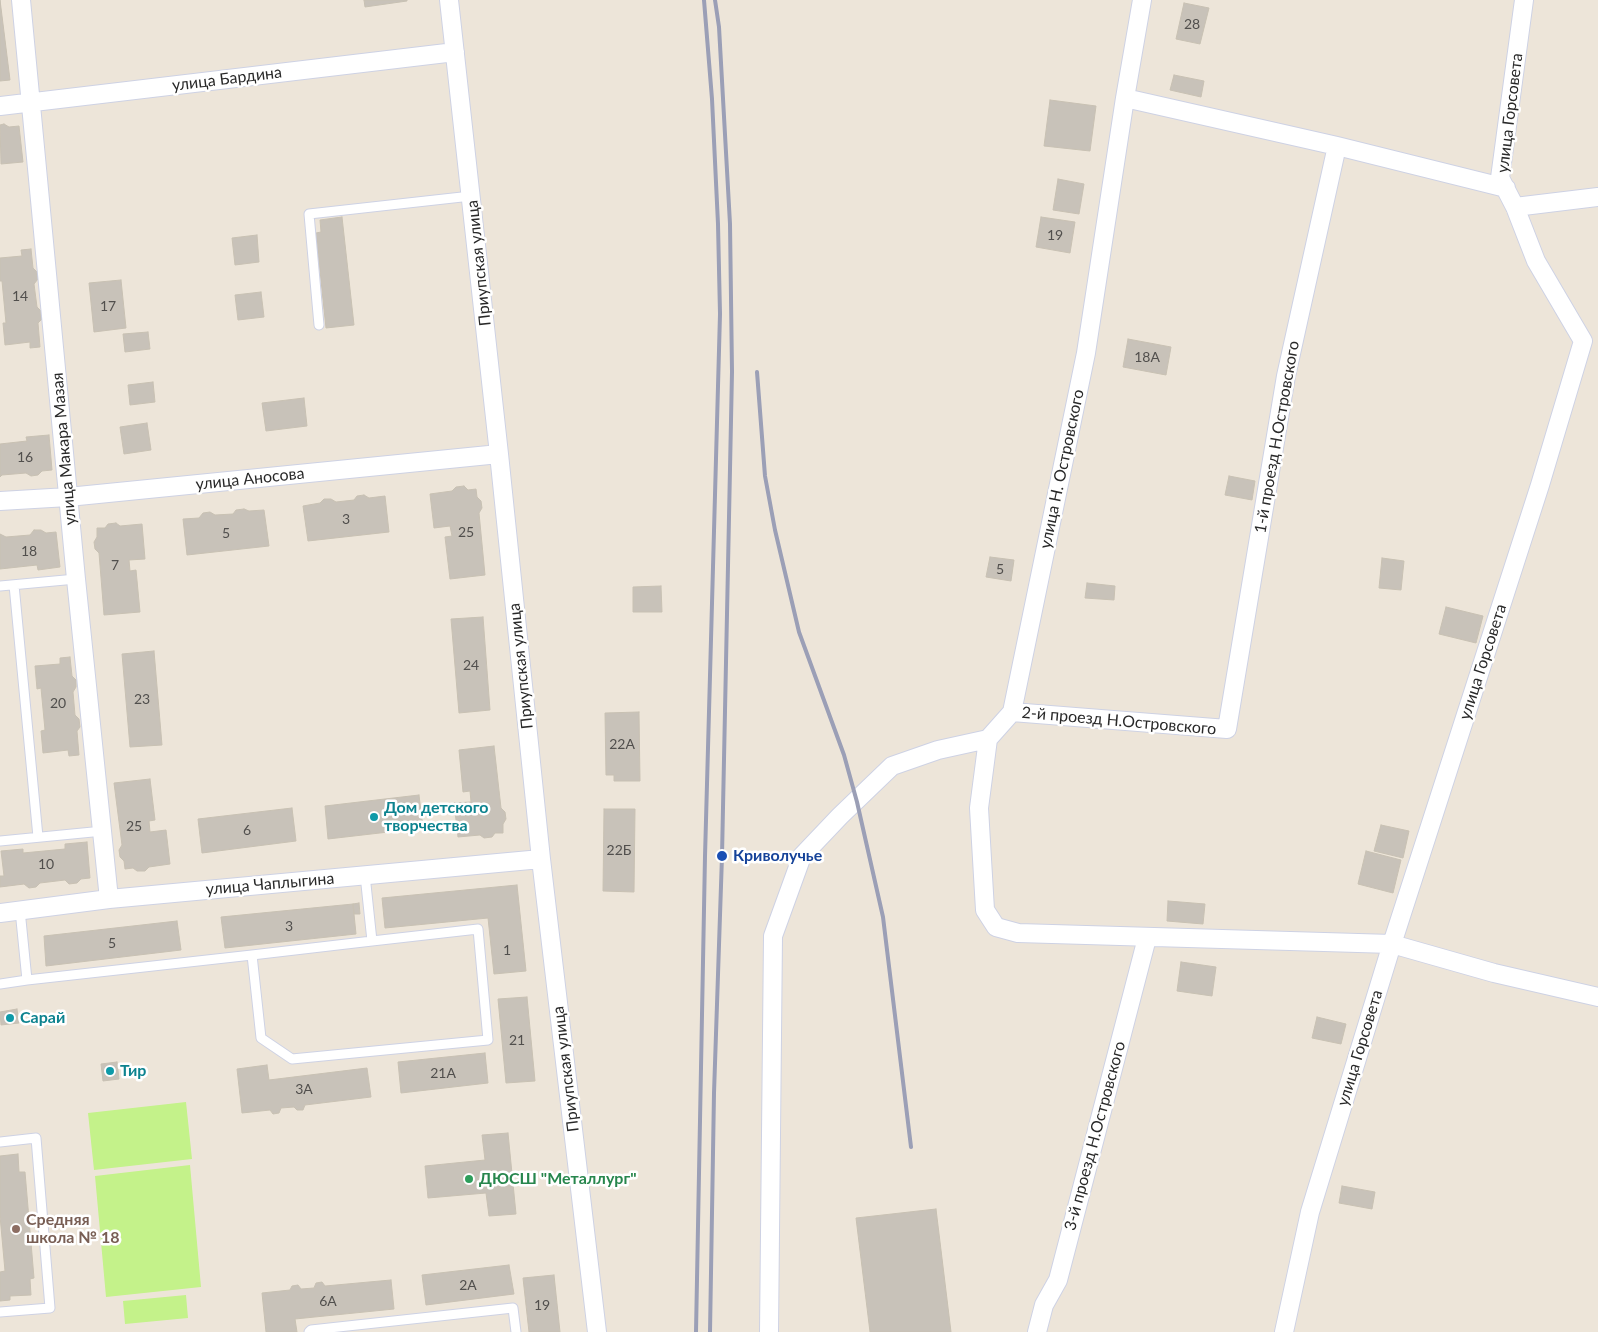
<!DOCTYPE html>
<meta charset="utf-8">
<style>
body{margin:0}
canvas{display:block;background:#ede5d9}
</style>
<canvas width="1598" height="1332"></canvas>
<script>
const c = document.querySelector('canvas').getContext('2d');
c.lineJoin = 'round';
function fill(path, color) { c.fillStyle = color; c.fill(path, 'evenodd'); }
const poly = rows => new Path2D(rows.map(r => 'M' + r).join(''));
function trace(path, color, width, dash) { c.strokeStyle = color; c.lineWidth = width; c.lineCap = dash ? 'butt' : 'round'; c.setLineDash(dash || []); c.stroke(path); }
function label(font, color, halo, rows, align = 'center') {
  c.font = font + ' Lato,sans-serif'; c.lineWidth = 5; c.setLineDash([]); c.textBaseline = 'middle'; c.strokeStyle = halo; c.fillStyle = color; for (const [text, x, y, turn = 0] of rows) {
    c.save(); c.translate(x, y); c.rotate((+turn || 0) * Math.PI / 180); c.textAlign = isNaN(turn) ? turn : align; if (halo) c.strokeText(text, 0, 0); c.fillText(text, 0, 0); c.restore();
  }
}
fill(poly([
 [186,1102,192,1159,94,1170,88,1113],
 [190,1165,201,1287,106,1297,95,1176],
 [186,1295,188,1318,125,1324,123,1301]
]), '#c4f28a');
const building = poly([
 [0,0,10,80,0,81,0,0],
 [364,0,407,0,407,1,365,7,364,0],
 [1184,3,1209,8,1200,44,1176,39,1184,3],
 [1174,75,1204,81,1201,97,1170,90,1174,75],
 [1050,100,1096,106,1090,151,1044,146,1050,100],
 [4,124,9,127,19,126,23,162,1,164,0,125,4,124],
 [1058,179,1084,184,1079,214,1053,210,1058,179],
 [342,217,354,325,326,328,316,233,321,232,320,220,342,217],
 [1041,217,1075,222,1070,253,1036,247,1041,217],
 [257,235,259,262,235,265,232,238,257,235],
 [31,249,33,268,37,272,38,279,34,284,37,307,41,311,42,319,38,323,40,347,30,348,30,342,5,345,3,323,6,323,2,281,0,281,0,258,22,256,21,250,31,249],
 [121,280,126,328,94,332,89,283,121,280],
 [261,292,264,317,238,320,235,295,261,292],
 [148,332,150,349,125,352,123,334,148,332],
 [1128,339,1171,347,1166,375,1123,367,1128,339],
 [153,382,155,402,130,405,128,385,153,382],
 [304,398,307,426,266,431,262,403,304,398],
 [147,423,151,450,124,454,120,427,147,423],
 [49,435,52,470,42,471,38,475,31,476,26,473,2,475,0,477,0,444,27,441,26,437,49,435],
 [1229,476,1255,481,1252,500,1225,495,1229,476],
 [464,486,468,490,476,489,477,497,481,501,482,508,479,513,485,575,450,579,445,537,452,536,450,526,434,528,430,494,452,491,456,487,464,486],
 [364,495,369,498,385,496,389,532,308,541,303,506,320,503,324,499,331,499,336,502,354,500,357,496,364,495],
 [244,509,249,511,264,510,269,546,187,555,183,519,199,518,203,513,210,512,215,515,233,514,236,510,244,509],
 [116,523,120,526,142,524,145,559,129,560,130,571,136,570,140,612,104,615,99,553,95,549,94,542,97,537,97,528,105,528,108,524,116,523],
 [34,530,41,530,46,533,56,532,60,567,38,570,37,565,0,569,0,534,6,537,30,535,34,530],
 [990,557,1014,560,1011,581,986,577,990,557],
 [1382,558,1404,561,1401,590,1379,588,1382,558],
 [1087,583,1115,586,1114,600,1085,598,1087,583],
 [661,586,662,612,633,612,633,587,661,586],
 [1446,607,1483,616,1476,643,1439,634,1446,607],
 [483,617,490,710,459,713,451,619,483,617],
 [154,651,162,745,130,747,122,654,154,651],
 [70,657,72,676,76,680,76,687,73,692,75,715,79,719,80,727,77,731,79,755,69,756,68,750,43,753,41,731,45,730,41,688,37,689,35,666,60,664,60,658,70,657],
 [639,712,640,781,614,781,614,775,606,775,605,713,639,712],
 [494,746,501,808,505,812,506,819,503,824,503,833,495,833,492,837,484,838,480,835,458,837,454,803,471,802,470,791,463,792,459,750,494,746],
 [150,779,155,820,149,821,150,832,166,830,170,864,149,867,145,871,137,871,133,868,125,869,124,861,120,857,119,850,122,845,114,783,150,779],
 [419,795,423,828,328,839,325,806,419,795],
 [292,808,296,841,202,853,198,819,292,808],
 [604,809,635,809,634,892,603,891,604,809],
 [1381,825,1409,831,1403,858,1374,851,1381,825],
 [87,842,90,878,81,879,77,883,69,884,65,880,40,883,36,887,29,888,24,884,0,887,0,876,4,876,1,851,23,849,23,853,65,849,65,844,87,842],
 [1366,851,1401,860,1393,893,1358,884,1366,851],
 [517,885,526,971,494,974,488,918,385,928,382,898,517,885],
 [1168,901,1205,904,1203,924,1167,921,1168,901],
 [359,903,360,914,354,914,353,904,359,903],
 [353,904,356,934,225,948,221,917,353,904],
 [177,921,181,950,46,966,44,936,177,921],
 [1181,962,1216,967,1212,996,1177,991,1181,962],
 [527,997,535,1081,506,1083,498,999,527,997],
 [17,1009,19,1023,1,1025,0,1012,17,1009],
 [1317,1017,1346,1024,1341,1044,1312,1038,1317,1017],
 [485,1053,488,1083,401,1093,398,1062,485,1053],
 [117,1062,119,1079,103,1081,101,1064,117,1062],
 [267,1065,269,1080,367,1068,371,1097,305,1105,303,1110,297,1110,294,1107,281,1108,279,1113,273,1114,270,1110,242,1113,237,1069,267,1065],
 [508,1133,516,1214,489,1216,486,1193,428,1198,425,1166,485,1160,482,1135,508,1133],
 [18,1154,19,1172,25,1172,34,1278,30,1279,31,1295,10,1296,10,1300,0,1301,0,1272,5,1271,0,1216,0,1156,18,1154],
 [1342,1186,1375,1192,1372,1209,1339,1203,1342,1186],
 [936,1209,951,1332,870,1332,856,1218,936,1209],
 [509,1265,514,1294,426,1305,422,1275,509,1265],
 [554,1275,560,1332,529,1332,523,1278,554,1275],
 [391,1280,394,1309,295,1319,297,1332,266,1332,262,1293,290,1290,292,1286,298,1285,301,1289,314,1288,316,1283,322,1282,325,1286,391,1280]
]);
fill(building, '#c8c2b9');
trace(building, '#c8c1b3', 1);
const service = poly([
 [319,325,309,214,471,196],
 [14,585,38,837],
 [0,586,76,579],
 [0,841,103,831],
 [365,875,372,941],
 [27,980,252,955,372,941,478,929,488,1040,292,1059,261,1038,252,955],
 [0,984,27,980,20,910],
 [0,1142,36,1138,50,1308,0,1312],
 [309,1332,311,1330,513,1308,516,1332]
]);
const minor = poly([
 [21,0,76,579,109,899],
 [449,0,499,454,541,859,597,1332],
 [1142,0,1125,98,1086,353,1012,712,988,739,979,808,985,910,996,927,1018,933,1392,944,1494,973,1598,997],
 [1125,98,1337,146,1506,188],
 [0,106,455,52],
 [1515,207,1598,197],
 [0,501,68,497,499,454],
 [1012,712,1227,729,1286,376,1337,146],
 [0,913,109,899,541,859],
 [769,1332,773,936,802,856,840,816,892,766,938,750,988,739],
 [1037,1332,1044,1305,1058,1280,1147,938],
 [1284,1332,1310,1212,1392,944,1540,485,1583,341,1536,261,1515,207,1500,178,1524,0]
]);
trace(service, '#ced2e4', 11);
trace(minor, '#ced2e4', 20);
trace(service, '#fff', 9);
trace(minor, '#fff', 18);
trace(poly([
 [757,372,765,476,775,530,799,632,844,755,857,802,883,917,911,1147],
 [696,1332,705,856,720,314,718,224,712,99,704,0],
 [710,1332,714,1093,722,856,732,372,730,224,719,27,715,0]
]), '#9b9fb6', 4);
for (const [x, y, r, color] of [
 [374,817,5,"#0f9aa8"],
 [722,856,6,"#1a4fb4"],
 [10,1018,5,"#0f9aa8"],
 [110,1071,5,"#0f9aa8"],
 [469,1179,5,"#2e9e5b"],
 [16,1229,5,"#8d6e63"]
]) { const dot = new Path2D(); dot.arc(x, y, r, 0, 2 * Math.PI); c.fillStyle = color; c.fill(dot); trace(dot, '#fff', 2); }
label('14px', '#514f4d', null, [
 ["28",1192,24],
 ["19",1055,235],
 ["14",20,296],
 ["17",108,306],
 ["18А",1147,357],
 ["16",25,457],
 ["3",346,519],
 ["25",466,532],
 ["5",226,533],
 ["18",29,551],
 ["7",115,565],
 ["5",1000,569],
 ["24",471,665],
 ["23",142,699],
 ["20",58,703],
 ["22А",622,744],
 ["25",134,826],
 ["6",247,830],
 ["22Б",619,850],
 ["10",46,864],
 ["3",289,926],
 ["5",112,943],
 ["1",507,950],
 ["21",517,1040],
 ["21А",443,1073],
 ["3А",304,1089],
 ["2А",468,1285],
 ["6А",328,1301],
 ["19",542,1305]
]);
label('16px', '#292929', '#fff', [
 ["улица Бардина",227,79,-7],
 ["улица Горсовета",1510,113,-83],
 ["Приупская улица",479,263,-96],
 ["1-й проезд Н.Островского",1277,437,-80],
 ["улица Макара Мазая",64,449,-95],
 ["улица Н. Островского",1062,469,-78],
 ["улица Аносова",250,479,-6],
 ["улица Горсовета",1483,662,-72],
 ["Приупская улица",521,666,-96],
 ["2-й проезд Н.Островского",1119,721,5],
 ["улица Чаплыгина",270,884,-5],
 ["улица Горсовета",1360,1048,-73],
 ["Приупская улица",566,1069,-97],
 ["3-й проезд Н.Островского",1095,1136,-75]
]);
label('bold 16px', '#0d838f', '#fff', [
 ["Дом детского",384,808],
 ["творчества",384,826],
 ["Сарай",20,1018],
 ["Тир",120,1071]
], 'left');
label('bold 16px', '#164399', '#fff', [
 ["Криволучье",733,856]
], 'left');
label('bold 16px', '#27864d', '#fff', [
 ["ДЮСШ \"Металлург\"",479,1179]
], 'left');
label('bold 16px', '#785e54', '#fff', [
 ["Средняя",26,1220],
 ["школа № 18",26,1238]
], 'left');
</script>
